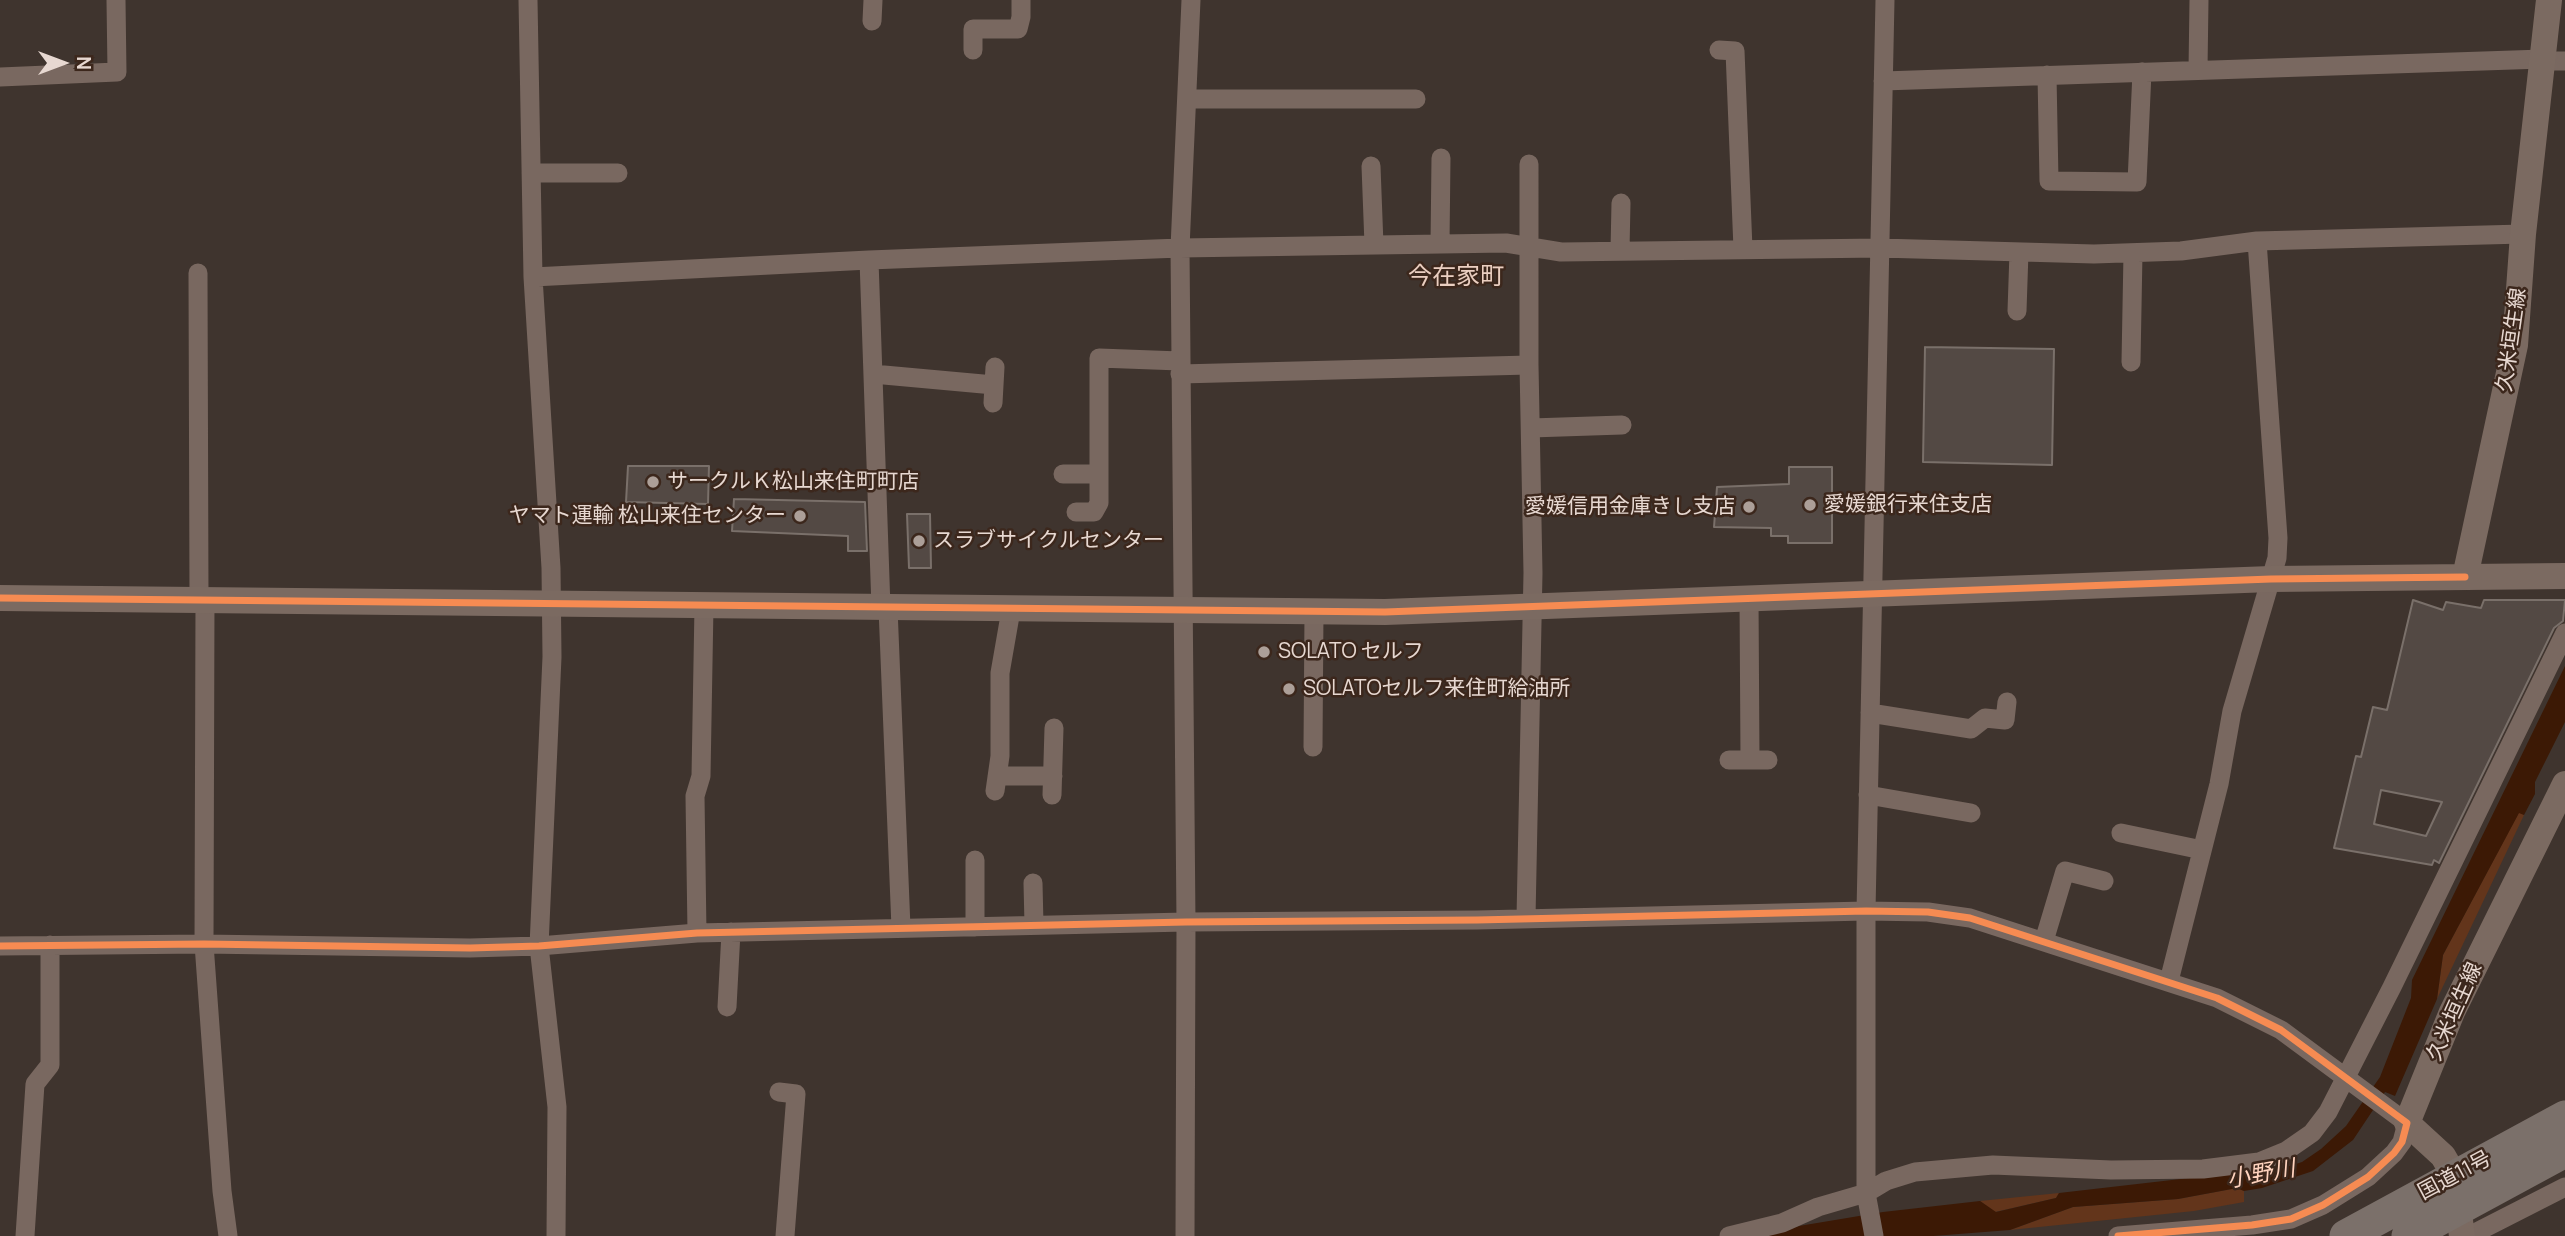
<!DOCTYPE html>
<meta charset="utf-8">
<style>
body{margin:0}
#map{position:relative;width:2565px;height:1236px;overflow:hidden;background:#3f342e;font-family:Manrope,sans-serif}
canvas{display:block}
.north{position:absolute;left:28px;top:28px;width:70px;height:70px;-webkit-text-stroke:5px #3c271c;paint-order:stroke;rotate:90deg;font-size:19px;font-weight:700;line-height:28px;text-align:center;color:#e7d8d1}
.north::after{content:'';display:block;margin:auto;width:24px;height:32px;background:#e7d8d1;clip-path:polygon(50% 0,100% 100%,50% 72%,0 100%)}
</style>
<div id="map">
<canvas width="2565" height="1236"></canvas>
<div class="north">N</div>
</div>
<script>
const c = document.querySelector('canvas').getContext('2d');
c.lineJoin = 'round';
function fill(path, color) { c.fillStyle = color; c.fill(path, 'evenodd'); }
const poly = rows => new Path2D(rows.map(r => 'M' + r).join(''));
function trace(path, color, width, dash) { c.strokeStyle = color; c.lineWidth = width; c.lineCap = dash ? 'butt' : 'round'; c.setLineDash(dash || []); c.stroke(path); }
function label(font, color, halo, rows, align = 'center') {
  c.font = font + ' Manrope,"Noto Sans JP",sans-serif'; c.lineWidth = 5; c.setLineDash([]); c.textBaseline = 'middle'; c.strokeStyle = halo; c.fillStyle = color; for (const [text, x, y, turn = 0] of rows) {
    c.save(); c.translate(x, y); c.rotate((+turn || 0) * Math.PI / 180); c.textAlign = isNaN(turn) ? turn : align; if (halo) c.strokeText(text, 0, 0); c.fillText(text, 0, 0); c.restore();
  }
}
fill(poly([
 [2519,812,2524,815,2437,999,2443,955],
 [2237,1188,2244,1191,2244,1202,2194,1211,2010,1230,2073,1207,2178,1199],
 [2059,1193,2056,1198,1995,1212,1980,1201]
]), '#63351b');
fill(poly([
 [2565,666,2565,722,2535,782,2535,794,2524,815,2519,813,2443,955,2437,999,2395,1096,2385,1092,2353,1140,2313,1171,2262,1188,2244,1191,2237,1188,2178,1199,2073,1207,2010,1230,1933,1236,1763,1236,1799,1226,1883,1212,1980,1201,1996,1212,2056,1198,2059,1193,2259,1170,2280,1169,2302,1162,2321,1149,2346,1126,2380,1077,2411,998,2412,980]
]), '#3c1905');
const building = poly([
 [1925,347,2054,349,2052,465,1923,462,1925,347],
 [628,466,709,466,708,504,626,502,628,466],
 [1789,467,1832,467,1832,543,1788,543,1788,536,1771,536,1771,528,1714,527,1717,487,1789,484,1789,467],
 [734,499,865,502,867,551,848,551,848,536,732,531,734,499],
 [907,514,930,514,931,568,909,568,907,514],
 [2413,600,2443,610,2446,602,2481,608,2484,600,2565,600,2563,621,2554,628,2439,863,2434,860,2432,865,2334,848,2356,756,2361,757,2373,707,2387,710,2413,600],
 [2381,790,2442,802,2426,836,2374,824,2381,790]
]);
fill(building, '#534944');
trace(building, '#7a706a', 2);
trace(poly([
 [528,0,533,277,551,568,552,657,539,946,557,1107,556,1236],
 [872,21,873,0],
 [973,50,973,29,1018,29,1021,17,1021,0],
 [1719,50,1735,51,1743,249],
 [2543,61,2565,61],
 [2198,70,2199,0],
 [2047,75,2049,181,2137,182,2142,72],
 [0,77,117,72,116,0],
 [1883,81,2543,59],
 [1187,99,1416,99],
 [1371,166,1374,245],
 [531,173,618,173],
 [1440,244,1441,158],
 [1620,250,1621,203],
 [869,260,881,608],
 [198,273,199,599],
 [533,277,869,260,1180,248,1506,243,1561,252,1880,248,2094,254,2181,251,2257,241,2523,234],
 [2017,311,2019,252],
 [2131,362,2133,253],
 [873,374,994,385],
 [1180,374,1529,365],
 [993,403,995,367],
 [1531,428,1622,425],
 [1063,474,1099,474],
 [1076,512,1094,512,1099,503,1099,358,1180,361],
 [1749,597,1750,760],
 [205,599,204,944,222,1191,228,1236],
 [888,608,901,928],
 [1870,713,1971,729,1985,718,2005,720,2007,702],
 [1313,747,1314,612],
 [1729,760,1768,760],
 [997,776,1053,776],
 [995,791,1000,756,1000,673,1011,610],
 [1052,795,1054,728],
 [1868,795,1971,813],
 [2121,833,2202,850],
 [975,860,975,927],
 [1033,883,1034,925],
 [1526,918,1533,573,1529,365,1529,164],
 [697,933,695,796,701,776,704,606],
 [2044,941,2065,871,2104,881],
 [0,946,204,944,470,948,539,946,697,933,1186,922,1477,920,1866,911,1928,912,1970,918,2217,998,2281,1030,2407,1123,2402,1142,2394,1153,2368,1177,2323,1205,2291,1219,2252,1225,2118,1236],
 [2169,981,2219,784,2232,711,2277,558,2278,538,2257,241],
 [727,1007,731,932],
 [779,1092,796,1094,785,1236],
 [25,1236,35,1084,50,1065,50,945],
 [1185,1236,1186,922,1180,248,1191,0],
 [1729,1236,1782,1223,1818,1207,1866,1193,1886,1181,1915,1172,1993,1165,2111,1170,2203,1169,2259,1162,2286,1151,2312,1133,2328,1112,2392,987,2565,633],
 [1874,1236,1866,1193,1866,911,1885,0],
 [2469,1236,2565,1187]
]), '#796860', 19);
trace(poly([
 [2465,577,2515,345,2523,234,2549,0],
 [0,598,1385,612,2271,579,2565,576],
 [2462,1236,2454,1175,2443,1156,2407,1123,2452,1012,2565,784]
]), '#7b6a61', 26);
trace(poly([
 [2346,1236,2565,1117],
 [2408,1236,2565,1151]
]), '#7b706a', 33);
trace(poly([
 [0,598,1385,612,2271,579,2465,577],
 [0,946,204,944,470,948,539,946,697,933,1186,922,1477,920,1866,911,1928,912,1970,918,2217,998,2281,1030,2407,1123,2402,1142,2394,1153,2368,1177,2323,1205,2291,1219,2252,1225,2118,1236]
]), '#f68b52', 7);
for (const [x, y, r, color] of [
 [653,482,7,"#ac9f98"],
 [1810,505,7,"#ac9f98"],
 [1749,507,7,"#ac9f98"],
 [800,516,7,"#ac9f98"],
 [919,541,7,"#ac9f98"],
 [1264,652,7,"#ac9f98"],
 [1289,689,7,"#ac9f98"]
]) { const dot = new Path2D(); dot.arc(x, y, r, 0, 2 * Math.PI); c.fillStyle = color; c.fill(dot); trace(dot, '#3c271c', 2.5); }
label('21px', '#e7d8d1', '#3c271c', [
 ["久米垣生線",2512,340,-82],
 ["久米垣生線",2455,1012,-66],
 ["国道11号",2455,1176,-28]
]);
label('21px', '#e7d8d1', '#3c271c', [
 ["サークルＫ松山来住町町店",667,482],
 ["愛媛銀行来住支店",1824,505],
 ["愛媛信用金庫きし支店",1735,507,"right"],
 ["ヤマト運輸 松山来住センター",786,516,"right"],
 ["スラブサイクルセンター",933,541],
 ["SOLATO セルフ",1278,652],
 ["SOLATOセルフ来住町給油所",1303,689]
], 'left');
label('italic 23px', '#ffd3be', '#3c271c', [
 ["小野川",2261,1175,-10]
]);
label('24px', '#ebcfc1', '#3c271c', [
 ["今在家町",1456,277]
]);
</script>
